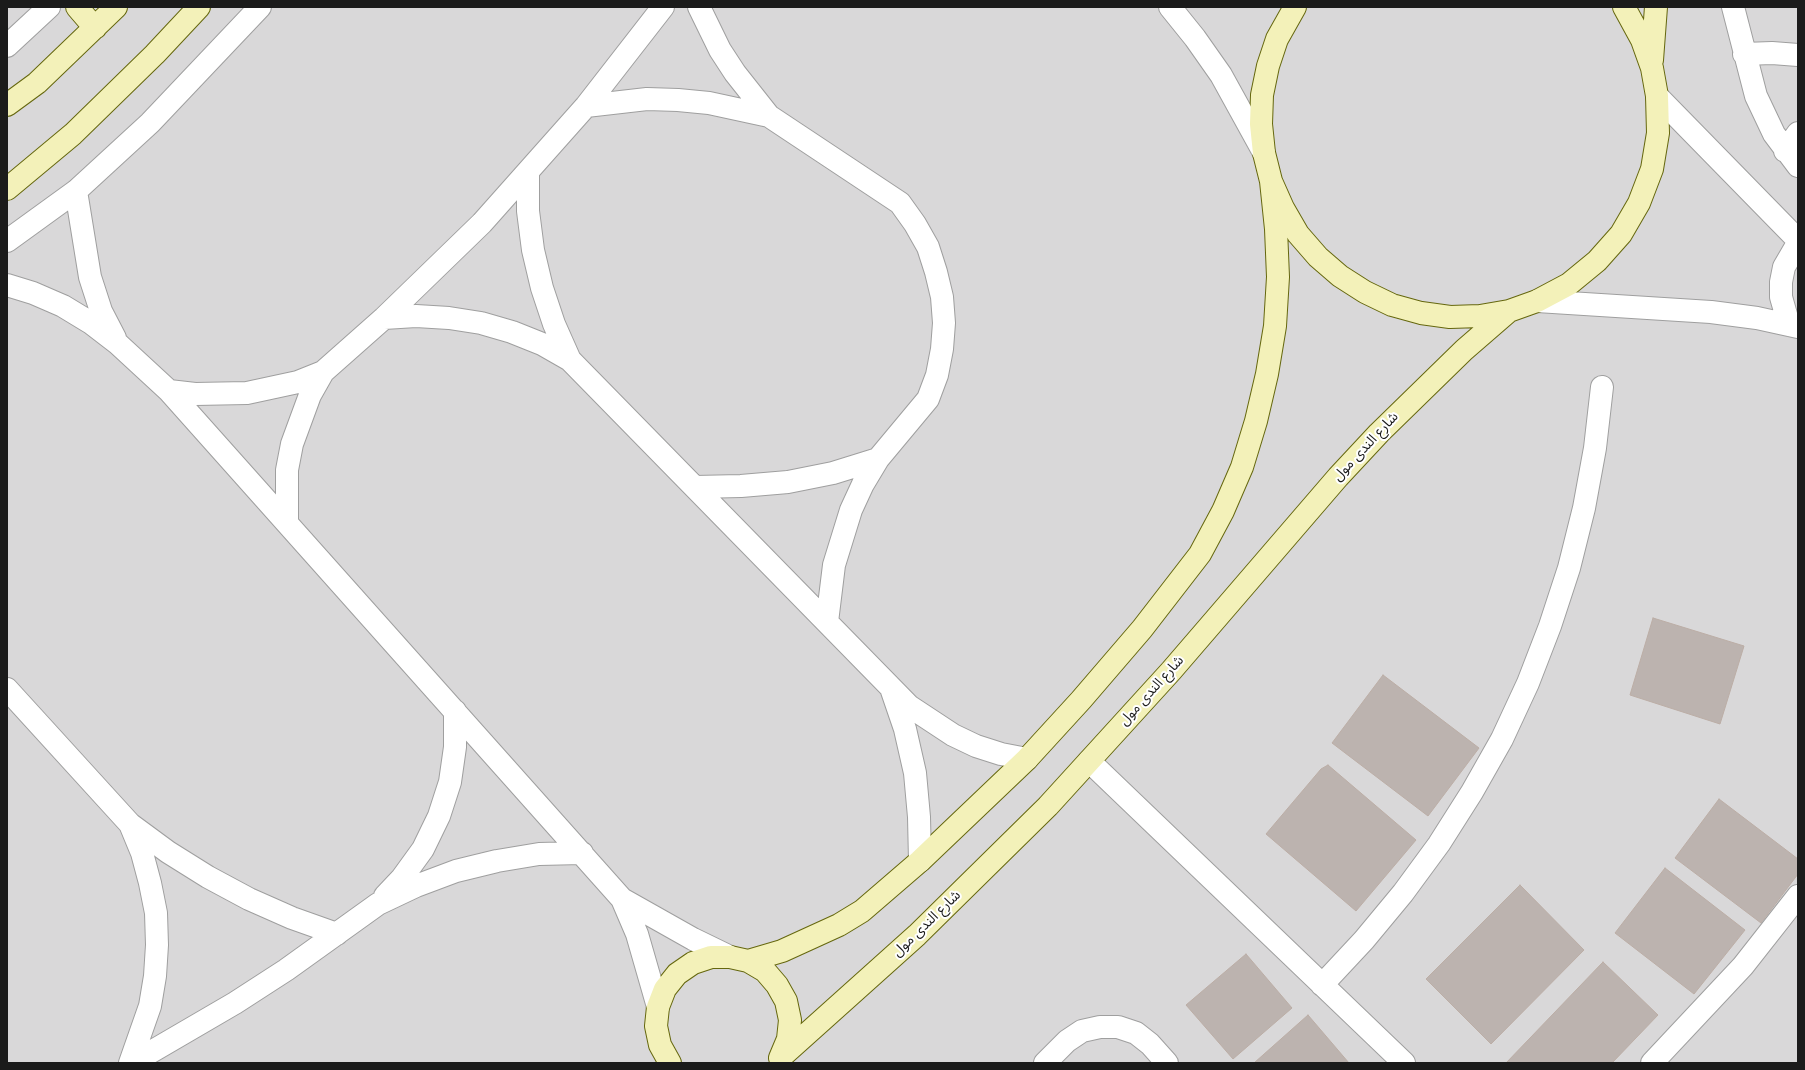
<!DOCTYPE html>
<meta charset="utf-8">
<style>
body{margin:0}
#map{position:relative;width:1805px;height:1070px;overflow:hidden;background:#ece8e2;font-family:Poppins,sans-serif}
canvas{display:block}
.frame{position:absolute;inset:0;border:8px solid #1b1b1b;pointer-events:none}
</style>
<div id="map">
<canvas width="1805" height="1070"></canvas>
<div class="frame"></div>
</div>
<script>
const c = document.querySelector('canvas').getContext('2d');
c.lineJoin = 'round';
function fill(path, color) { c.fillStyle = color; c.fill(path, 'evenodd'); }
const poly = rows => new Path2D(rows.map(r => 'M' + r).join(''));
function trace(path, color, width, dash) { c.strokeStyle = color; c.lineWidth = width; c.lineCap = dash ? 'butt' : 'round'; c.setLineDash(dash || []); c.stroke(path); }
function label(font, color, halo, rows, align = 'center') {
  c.font = font + ' Poppins,"Noto Sans Arabic",sans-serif'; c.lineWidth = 4; c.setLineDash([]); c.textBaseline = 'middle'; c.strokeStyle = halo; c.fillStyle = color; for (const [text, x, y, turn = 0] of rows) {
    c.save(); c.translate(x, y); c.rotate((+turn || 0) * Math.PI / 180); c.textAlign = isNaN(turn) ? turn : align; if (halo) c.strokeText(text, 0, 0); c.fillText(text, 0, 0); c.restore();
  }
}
fill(poly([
 [7,7,1798,7,1798,1063,7,1063]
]), '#d9d8d9');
const building = poly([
 [1653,618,1744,646,1720,724,1630,695,1653,618],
 [1383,675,1479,748,1428,816,1332,743,1383,675],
 [1328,765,1416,840,1356,911,1266,834,1321,769,1328,765],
 [1719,799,1798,859,1798,874,1761,923,1675,858,1719,799],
 [1665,868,1745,930,1694,994,1615,933,1665,868],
 [1520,885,1584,950,1491,1044,1426,979,1520,885],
 [1246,954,1292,1008,1233,1059,1186,1005,1246,954],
 [1603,962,1658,1015,1612,1063,1506,1063,1603,962],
 [1308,1015,1349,1063,1254,1063,1308,1015]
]);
fill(building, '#bcb3af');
trace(building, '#bcaea6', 1);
const street = poly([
 [699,7,720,50,735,73,769,116,900,203,915,224,928,247,936,272,942,297,944,323,942,349,937,375,928,399,878,459,863,484,851,510,834,565,827,622],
 [1170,7,1195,38,1221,75,1264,153],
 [1733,7,1756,96,1774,134,1798,166],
 [7,46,49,7],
 [1744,54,1772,53,1798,55],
 [1657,96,1798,240],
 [586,106,647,99,678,100,709,103,769,116],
 [1785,151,1798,133],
 [528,173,528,211,533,250,542,288,554,324,570,360],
 [76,191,90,277,101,311,115,338],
 [7,241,76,191,150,123,260,7],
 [7,285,33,293,63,306,91,323,117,343,169,391,622,899,693,939,730,957],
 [1537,301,1711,312,1757,318,1798,327],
 [384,318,416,316,449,318,481,323,512,332,542,344,570,360,909,706,953,735,976,746,1001,754,1027,759],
 [1789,325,1781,297,1781,282,1784,267,1798,243],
 [169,391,195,394,247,393,298,382,323,372,384,318,482,223,586,106,663,7],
 [695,487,741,486,788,482,833,473,878,459],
 [287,522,287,470,292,444,310,395,323,372],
 [7,689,130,824,168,852,208,877,249,899,292,918,337,934],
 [892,691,905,729,915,773,919,817,920,861],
 [1089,761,1404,1063],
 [385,896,402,878,423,849,439,816,450,782,455,747,455,711],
 [622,899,637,934,658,1007],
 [1322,985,1364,940,1403,893,1439,844,1472,792,1502,739,1528,683,1550,626,1569,568,1584,508,1595,448,1602,387],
 [130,1063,150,1006,155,976,157,945,156,913,150,883,142,853,130,824],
 [132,1063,235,1003,286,970,378,904,416,886,456,871,497,861,539,854,582,853],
 [1045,1063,1067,1041,1082,1031,1100,1027,1118,1027,1136,1033,1150,1044,1167,1063],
 [1652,1063,1743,966,1798,896]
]);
const secondary = poly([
 [77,7,95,28],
 [1295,7,1277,39,1268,66,1262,95,1261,124,1264,153,1271,181,1283,208,1298,234,1318,257,1340,276,1365,292,1392,305,1421,313,1450,317,1480,316,1509,311,1537,301,1569,284,1597,261,1621,234,1639,203,1652,169,1658,133,1657,96,1652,68,1642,40,1624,7],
 [1652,60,1656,7],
 [7,105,37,83,116,7],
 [7,189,73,134,155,54,199,7],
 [748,961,782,951,839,925,862,911,920,861,1027,759,1081,700,1142,629,1200,554,1223,511,1242,467,1256,421,1267,374,1275,326,1278,277,1276,229,1271,181],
 [781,1057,917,935,1048,806,1171,671,1338,477,1379,433,1464,350,1509,311],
 [670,1063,660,1045,656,1026,658,1007,665,989,677,974,693,963,711,957,730,957,748,961,765,971,777,985,786,1001,790,1020,788,1039,780,1058]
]);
trace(street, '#9f9f9f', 24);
trace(secondary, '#65670e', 24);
trace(street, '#fff', 22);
trace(secondary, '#f3f1b9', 22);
label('14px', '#1b1b1b', '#fff', [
 ["شارع الندى مول",1366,447,-47],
 ["شارع الندى مول",1152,691,-48],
 ["شارع الندى مول",927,924,-44]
]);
</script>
